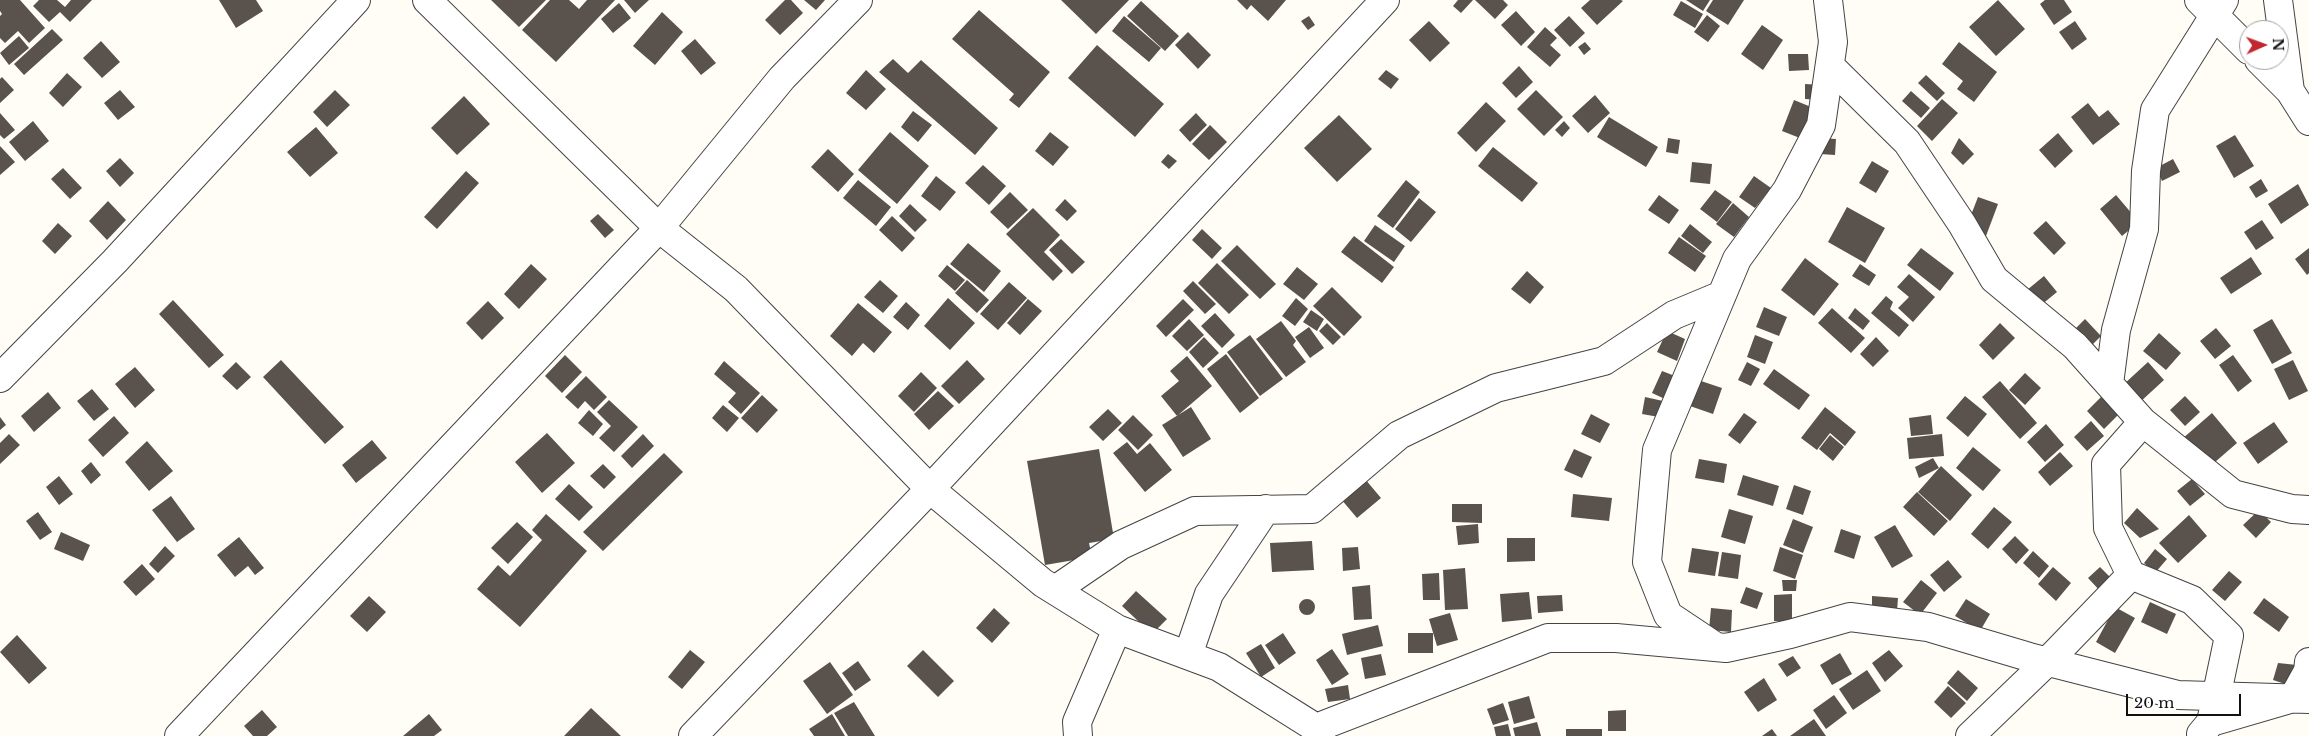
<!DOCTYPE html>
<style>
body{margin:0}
#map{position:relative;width:2309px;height:736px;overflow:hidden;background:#fffdf5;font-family:"Libre Baskerville",serif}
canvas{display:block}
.north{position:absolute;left:2239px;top:20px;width:50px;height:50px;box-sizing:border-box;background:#fff;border:1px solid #a0a0a0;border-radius:50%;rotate:88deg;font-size:14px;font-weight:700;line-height:20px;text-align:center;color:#111}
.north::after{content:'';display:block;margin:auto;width:18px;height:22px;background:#c4262e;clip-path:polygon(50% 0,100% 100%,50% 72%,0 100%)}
.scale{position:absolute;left:2126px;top:694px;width:115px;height:22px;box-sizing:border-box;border:2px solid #111;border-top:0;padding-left:6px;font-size:15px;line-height:18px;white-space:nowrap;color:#111;-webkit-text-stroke:4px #fff;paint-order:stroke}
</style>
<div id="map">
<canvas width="2309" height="736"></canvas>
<div class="north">N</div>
<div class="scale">20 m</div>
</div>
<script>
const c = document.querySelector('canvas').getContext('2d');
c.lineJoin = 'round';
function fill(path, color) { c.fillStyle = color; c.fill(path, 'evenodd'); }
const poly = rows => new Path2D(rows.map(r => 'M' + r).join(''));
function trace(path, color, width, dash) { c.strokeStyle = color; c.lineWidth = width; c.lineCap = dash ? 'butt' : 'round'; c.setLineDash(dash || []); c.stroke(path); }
fill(poly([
 [0,0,20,0,45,28,29,43,18,31,5,43,0,38,0,16,2,14,0,11],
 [39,0,57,0,65,7,71,0,92,0,70,22,60,12,49,22,33,6],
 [219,0,256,0,263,11,236,28],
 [491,0,546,0,519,27],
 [550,0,569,0,579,9,587,0,615,0,556,62,522,30],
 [624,0,649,0,635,13],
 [785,0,791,0,803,13,780,35,765,20],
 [804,0,825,0,816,10],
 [1061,0,1129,0,1096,34],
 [1237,0,1286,0,1268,21,1251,5,1247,10],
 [1458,0,1473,0,1461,13,1453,6],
 [1475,0,1503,0,1508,5,1495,19],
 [1590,0,1621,0,1623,1,1597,25,1581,8],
 [1686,0,1710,0,1703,11],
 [1713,0,1744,0,1728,25,1706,11],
 [1998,0,2025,29,1996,56,1969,27],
 [2045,0,2064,0,2072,12,2054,25,2040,4],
 [1141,1,1179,36,1165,51,1127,16],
 [1681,1,1703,14,1695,28,1673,15],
 [619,3,631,18,613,33,601,19],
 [979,10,1050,72,1019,108,1009,100,1014,94,952,39],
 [1516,11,1535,32,1521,46,1501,25],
 [662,12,683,32,655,65,633,46],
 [1707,15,1720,26,1708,42,1694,32],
 [1124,16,1161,48,1149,62,1112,31],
 [1309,16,1315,25,1308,30,1301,21],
 [1569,16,1585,33,1570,47,1554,30],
 [1429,21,1450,43,1430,62,1409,40],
 [2075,21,2087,39,2072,50,2059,32],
 [1762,25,1783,40,1763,70,1741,54],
 [1545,27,1557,38,1550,45,1561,55,1550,67,1527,47],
 [52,29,63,40,24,75,14,64],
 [1188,32,1211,55,1198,69,1175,45],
 [19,36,29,48,9,65,0,53],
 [695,39,716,63,701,75,681,51],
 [101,41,120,62,102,78,83,58],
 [1585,42,1591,49,1584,55,1578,47],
 [1959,42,1997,72,1974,102,1957,89,1963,81,1942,64],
 [1097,45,1164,104,1135,137,1068,78],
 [1788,54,1808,54,1809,70,1789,71],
 [893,59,908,73,921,60,998,128,975,155,879,72],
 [1519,66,1533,82,1516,98,1502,83],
 [866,70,886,89,866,110,846,93],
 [1386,70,1399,79,1391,89,1378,79],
 [67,73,82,87,63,107,49,93],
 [1926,75,1945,93,1937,101,1918,83],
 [2,77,14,90,0,103,0,79],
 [1805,84,1823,85,1822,100,1805,99],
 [120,90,135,107,118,120,104,103],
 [335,90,350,105,327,127,313,112],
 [1536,90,1563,117,1544,136,1517,109],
 [1911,91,1930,108,1921,118,1902,101],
 [1595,95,1610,113,1588,133,1572,116],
 [464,96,490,124,457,155,431,128],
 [1942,99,1958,113,1932,141,1917,126],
 [1794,100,1816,109,1805,140,1782,131],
 [1486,102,1506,121,1476,152,1457,133],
 [2088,103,2099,117,2108,110,2120,124,2093,145,2071,117],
 [913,111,932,125,918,142,901,127],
 [0,113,15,130,4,139,0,135],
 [1196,113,1207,125,1190,142,1179,130],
 [1339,115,1372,149,1337,182,1304,148],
 [1609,117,1658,147,1646,167,1597,137],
 [33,121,49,141,25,161,9,142],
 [1564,121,1570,128,1562,137,1555,130],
 [1210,125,1227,142,1209,160,1192,144],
 [316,127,338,153,310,177,287,152],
 [890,132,929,166,897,204,858,170],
 [1050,132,1069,147,1053,166,1035,151],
 [2058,133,2073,151,2055,168,2039,150],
 [2235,135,2254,166,2234,178,2216,146],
 [1668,138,1680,140,1678,154,1666,152],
 [1820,138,1836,139,1835,155,1820,154],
 [1959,138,1974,154,1963,165,1951,153],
 [0,146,15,162,0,175],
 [1493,147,1538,183,1522,202,1478,166],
 [828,149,854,174,838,192,811,167],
 [1168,154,1177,161,1169,169,1161,162],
 [120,158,134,173,120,187,106,171],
 [2173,159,2180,172,2162,181,2156,168],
 [1872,161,1889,171,1876,193,1859,183],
 [1692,162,1712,164,1710,184,1690,182],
 [983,165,1006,186,989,205,965,183],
 [63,168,82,188,70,199,51,179],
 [466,171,479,183,437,229,424,217],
 [936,176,956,192,940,211,921,196],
 [1754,176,1771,188,1755,208,1739,197],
 [2261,179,2268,191,2256,198,2249,187],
 [858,180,891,207,876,226,843,198],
 [1406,180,1420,192,1393,228,1377,216],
 [2298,184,2309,205,2281,224,2268,204],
 [1715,190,1732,202,1717,222,1700,209],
 [1010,192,1028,210,1008,229,990,212],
 [1659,195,1679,210,1669,224,1648,210],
 [2116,195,2139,222,2122,236,2100,209],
 [1978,197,1998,204,1986,236,1966,228],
 [1419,198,1436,212,1411,242,1395,229],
 [1065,199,1077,211,1067,221,1055,210],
 [108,201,126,220,107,240,89,221],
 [1733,203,1749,217,1734,237,1716,224],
 [910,204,927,220,915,232,899,216],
 [1847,207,1885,228,1865,263,1828,242],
 [1033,208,1060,235,1044,252,1063,271,1053,281,1006,234],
 [598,214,614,230,605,238,590,221],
 [892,216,915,238,902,252,879,230],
 [2262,220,2274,238,2256,250,2244,232],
 [2046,221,2066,243,2054,255,2033,233],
 [58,223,72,236,55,254,42,241],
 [1690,224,1712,242,1703,253,1681,236],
 [1375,225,1405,246,1394,262,1364,241],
 [1202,229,1222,248,1212,259,1192,240],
 [1354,236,1394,267,1382,283,1341,252],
 [1679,237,1706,256,1695,272,1668,253],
 [1061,239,1085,262,1072,274,1049,250],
 [968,243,1001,271,984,292,950,264],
 [1237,245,1276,284,1260,299,1221,261],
 [1921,248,1954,273,1940,291,1907,265],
 [2309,248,2309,273,2307,275,2295,259],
 [2251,257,2262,274,2231,294,2220,278],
 [1805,258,1839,284,1814,316,1781,290],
 [1217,263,1249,295,1229,314,1198,283],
 [531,264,547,279,519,309,504,294],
 [1860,264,1876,275,1869,286,1852,276],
 [947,265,965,280,955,291,938,276],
 [1297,267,1318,284,1304,300,1283,284],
 [1527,271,1544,287,1530,304,1511,289],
 [1909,274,1935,297,1913,322,1898,308,1909,297,1897,287],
 [2044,276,2057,292,2040,306,2027,290],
 [880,280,898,296,883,313,864,297],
 [967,280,989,300,977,313,955,293],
 [1193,281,1216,304,1205,314,1183,291],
 [1009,282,1027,298,998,330,980,314],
 [1332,287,1362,317,1344,336,1313,306],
 [1886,296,1893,302,1890,309,1909,325,1899,337,1871,313],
 [948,298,975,323,950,350,924,326],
 [1296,298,1308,309,1295,326,1282,316],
 [1028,299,1042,311,1020,335,1007,323],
 [1183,299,1194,310,1166,337,1156,326],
 [173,300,224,355,209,368,159,314],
 [488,301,504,318,482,340,466,323],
 [906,302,920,315,908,330,893,317],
 [858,303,892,332,874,353,863,343,852,356,830,336],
 [1764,307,1787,317,1779,336,1756,327],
 [1832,308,1865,338,1851,353,1818,323],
 [1855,308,1870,321,1863,330,1848,318],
 [1311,310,1324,319,1317,331,1303,322],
 [1215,313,1235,335,1222,348,1201,326],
 [1189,319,1204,335,1187,351,1172,336],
 [2085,319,2101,336,2088,349,2072,332],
 [2272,319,2292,353,2272,364,2253,330],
 [1281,321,1296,341,1293,345,1306,362,1286,377,1256,339],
 [1327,323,1341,337,1333,345,1319,331],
 [2000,323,2015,338,1993,360,1979,345],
 [1309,327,1324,348,1310,358,1295,337],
 [2216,328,2231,346,2215,359,2200,341],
 [1667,331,1685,339,1677,361,1657,352],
 [2159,333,2181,353,2166,370,2143,351],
 [1250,335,1283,379,1260,396,1227,352],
 [1755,335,1773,342,1765,364,1747,357],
 [1204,337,1219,353,1203,368,1189,352],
 [1876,337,1889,351,1873,367,1860,354],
 [1226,354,1259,398,1240,413,1207,369],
 [565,355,582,372,562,393,545,376],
 [2233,355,2252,381,2238,392,2219,365],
 [1187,356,1212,386,1177,416,1161,396,1179,381,1170,371],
 [281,360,344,427,325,444,263,377],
 [967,360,985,379,959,404,941,386],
 [2293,360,2308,391,2289,400,2274,369],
 [724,361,760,393,741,414,728,402,736,393,714,374],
 [236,362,251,377,237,390,222,376],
 [1747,362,1760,369,1751,386,1738,380],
 [2148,362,2164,380,2139,403,2123,385],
 [135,367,155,390,135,408,115,384],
 [1774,369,1810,395,1799,410,1763,384],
 [1662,371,1675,376,1665,399,1652,393],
 [921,372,937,388,914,412,898,396],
 [2025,373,2041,388,2025,405,2009,390],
 [586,376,607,397,594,410,585,401,578,409,565,397],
 [1698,380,1722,388,1713,414,1690,406],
 [2000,381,2037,423,2020,439,1982,397],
 [92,389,109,409,94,421,77,401],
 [938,391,954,406,929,430,914,414],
 [48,392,61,408,34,432,21,416],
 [762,395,778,410,757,433,741,418],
 [1965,396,1987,414,1968,437,1946,418],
 [2102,396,2119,414,2104,429,2087,411],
 [2185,396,2200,412,2185,426,2170,410],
 [1645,397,1663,401,1659,417,1642,414],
 [609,400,638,427,614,452,599,438,611,426,597,412],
 [723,405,739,418,727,432,712,418],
 [1191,407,1211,439,1183,457,1162,425],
 [1825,407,1856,432,1845,446,1830,433,1817,450,1801,438],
 [1108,409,1122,423,1103,441,1089,427],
 [589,410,603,424,593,436,578,423],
 [1744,413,1757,422,1740,444,1728,435],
 [2212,413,2237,443,2207,469,2182,439],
 [1591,414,1610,424,1600,443,1581,434],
 [1133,415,1153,435,1138,450,1118,430],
 [1931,415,1933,434,1911,436,1909,418],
 [114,416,129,433,103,457,88,440],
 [0,417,6,425,0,430],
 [2091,421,2104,436,2087,451,2074,437],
 [2274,422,2288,442,2258,464,2243,443],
 [2046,424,2064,445,2045,462,2027,442],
 [547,433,575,463,542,493,515,462],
 [9,434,20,445,0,464,0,443],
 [643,434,654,446,632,468,621,456],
 [1942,434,1944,456,1909,459,1907,438],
 [1830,435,1844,447,1833,461,1819,449],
 [372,440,387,458,356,483,342,465],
 [147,441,173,471,149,491,125,462],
 [1127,442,1137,454,1150,443,1172,470,1145,492,1113,453],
 [1973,447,2001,470,1983,491,1956,468],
 [1099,449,1114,539,1089,543,1092,557,1045,565,1027,461],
 [1574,449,1592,457,1582,478,1564,470],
 [2060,452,2073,466,2050,486,2038,472],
 [664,453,683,472,603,551,583,532],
 [1933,458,1939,468,1919,478,1915,467],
 [1699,459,1727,464,1724,483,1695,478],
 [91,462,101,475,91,484,81,471],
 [603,464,616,477,604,489,590,476],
 [1941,466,1972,495,1950,521,1918,492],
 [1743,475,1779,486,1773,506,1737,495],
 [59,476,73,494,59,505,46,487],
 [1365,479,1381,498,1357,518,1341,499],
 [2192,479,2205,494,2190,506,2177,491],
 [569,484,593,507,579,521,555,499],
 [1794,485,1811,491,1803,515,1786,509],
 [1917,492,1948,521,1934,536,1903,507],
 [1573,494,1612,498,1609,521,1571,517],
 [171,496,195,529,177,542,152,510],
 [1452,504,1482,504,1482,523,1452,522],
 [1994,507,2012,522,1988,549,1971,534],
 [2137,508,2159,529,2140,538,2124,523],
 [1729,509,1753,516,1745,544,1721,537],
 [2259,510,2271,522,2256,538,2243,525],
 [38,512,52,532,40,540,26,521],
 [546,514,587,551,520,627,477,589,498,565,510,576,542,540,532,530],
 [2189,515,2207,536,2178,563,2159,543],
 [1793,519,1813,527,1803,553,1783,545],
 [517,522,533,537,508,564,491,548],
 [1478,524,1479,543,1458,545,1456,526],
 [1895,525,1913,556,1892,568,1874,537],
 [1841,529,1861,536,1854,559,1834,552],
 [61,532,90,545,83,561,54,549],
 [2015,536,2029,550,2016,564,2002,549],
 [239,537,264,568,255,575,248,566,235,577,217,555],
 [1507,538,1535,538,1535,561,1507,562],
 [1312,541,1314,570,1272,572,1270,543],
 [165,546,175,556,158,573,149,564],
 [1358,547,1360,569,1343,571,1342,548],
 [1780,547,1803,555,1795,579,1773,571],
 [1692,548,1719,552,1715,576,1688,572],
 [2155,549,2167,559,2155,573,2144,563],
 [2033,551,2049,566,2039,578,2023,563],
 [1722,552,1741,555,1738,579,1718,576],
 [1948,560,1962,577,1944,592,1930,575],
 [142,564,155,579,136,596,123,582],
 [2053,567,2071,583,2056,601,2038,584],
 [2100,567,2114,581,2102,593,2088,578],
 [1465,568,1468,609,1445,610,1443,570],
 [2229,571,2242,582,2225,601,2212,590],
 [1439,573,1440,600,1423,600,1422,574],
 [1782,580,1797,580,1796,591,1783,591],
 [1921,580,1937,593,1920,615,1903,602],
 [1370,585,1372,619,1354,620,1352,587],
 [1746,587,1763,593,1757,609,1740,603],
 [1136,591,1167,619,1152,634,1122,606],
 [1529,592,1532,619,1502,622,1500,594],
 [1792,594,1792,621,1774,621,1774,595],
 [1562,595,1563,611,1538,613,1537,596],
 [369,596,386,612,367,632,350,616],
 [1872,596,1898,598,1897,611,1872,609],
 [2264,598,2289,617,2279,632,2253,613],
 [1966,599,1990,614,1980,631,1955,616],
 '1299 607a8 8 0 1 1 16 0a8 8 0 1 1-16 0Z',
 [2150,602,2176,614,2167,634,2141,622],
 [2115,607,2135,618,2115,653,2096,642],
 [994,608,1010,623,992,643,976,628],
 [1711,608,1732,610,1731,632,1709,630],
 [1450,613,1458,640,1437,646,1429,619],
 [1378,625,1383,646,1347,655,1342,634],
 [1283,633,1296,653,1279,665,1265,645],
 [1408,633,1433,633,1433,653,1408,653],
 [17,635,47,668,29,684,0,652],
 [1261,644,1275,668,1261,677,1246,653],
 [1332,649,1349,674,1332,685,1316,660],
 [690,650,705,662,682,689,668,677],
 [923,650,954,681,938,697,907,666],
 [1889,650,1903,666,1885,682,1872,663],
 [1840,653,1852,674,1832,685,1820,665],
 [1381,654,1386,675,1365,679,1361,658],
 [1793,656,1801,668,1787,677,1778,664],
 [858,661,871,680,855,691,842,673],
 [830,662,853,695,827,714,803,681],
 [2278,663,2297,665,2288,685,2273,680],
 [1867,670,1881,691,1853,710,1839,689],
 [1958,670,1978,688,1967,701,1947,683],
 [1764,678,1777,700,1758,712,1744,692],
 [1348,685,1350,699,1328,702,1325,689],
 [1948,686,1966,703,1951,718,1934,702],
 [1834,695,1847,713,1826,729,1813,710],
 [1529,696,1535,718,1514,724,1508,702],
 [854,702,875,736,848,736,834,713],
 [1503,703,1509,720,1493,725,1487,709],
 [591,708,621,736,564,736],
 [262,710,277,727,267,736,253,736,244,726],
 [1626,710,1626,731,1608,731,1608,711],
 [429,714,442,730,434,736,403,736],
 [832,714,845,736,814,736,809,729],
 [1814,719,1826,736,1790,736],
 [1537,722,1541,736,1515,736,1513,728],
 [1508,724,1511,736,1496,736,1494,727],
 [1566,729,1602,729,1602,736,1566,736],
 [1772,729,1777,736,1762,736]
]), '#5a524d');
const minor = poly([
 [427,0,659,228,736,289,930,489,1043,583,1117,629,1219,667,1316,728,1321,736],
 [2199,0,2249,50],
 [2278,0,2290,91],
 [2259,60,2290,91,2309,121],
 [1830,66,1907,142,1962,224,1994,279,2075,346,2143,422,2233,494,2292,509,2309,510],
 [0,378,115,261,356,0],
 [2109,384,2116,330,2144,229,2146,171,2155,110,2224,0],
 [2143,422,2106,464,2108,528,2131,575,2192,600,2229,636,2211,722],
 [1055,590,1121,545,1195,511,1312,509,1399,435,1496,388,1604,361,1674,315,1722,295],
 [1713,645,1668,615,1647,562,1657,450,1737,259,1787,190,1821,125,1833,42,1828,0],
 [1188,655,1209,594,1266,509],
 [1316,728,1548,638,1616,638,1726,648,1790,634,1850,617,1928,627,2029,657,2178,695,2309,699],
 [2201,734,2211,722,2293,698,2308,671,2309,662],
 [179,736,659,228,782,78,858,0],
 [693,736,930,489,1385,0],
 [1078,736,1077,722,1117,629],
 [1970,736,2047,662,2131,575]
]);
trace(minor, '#444', 30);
trace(minor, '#fff', 28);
</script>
